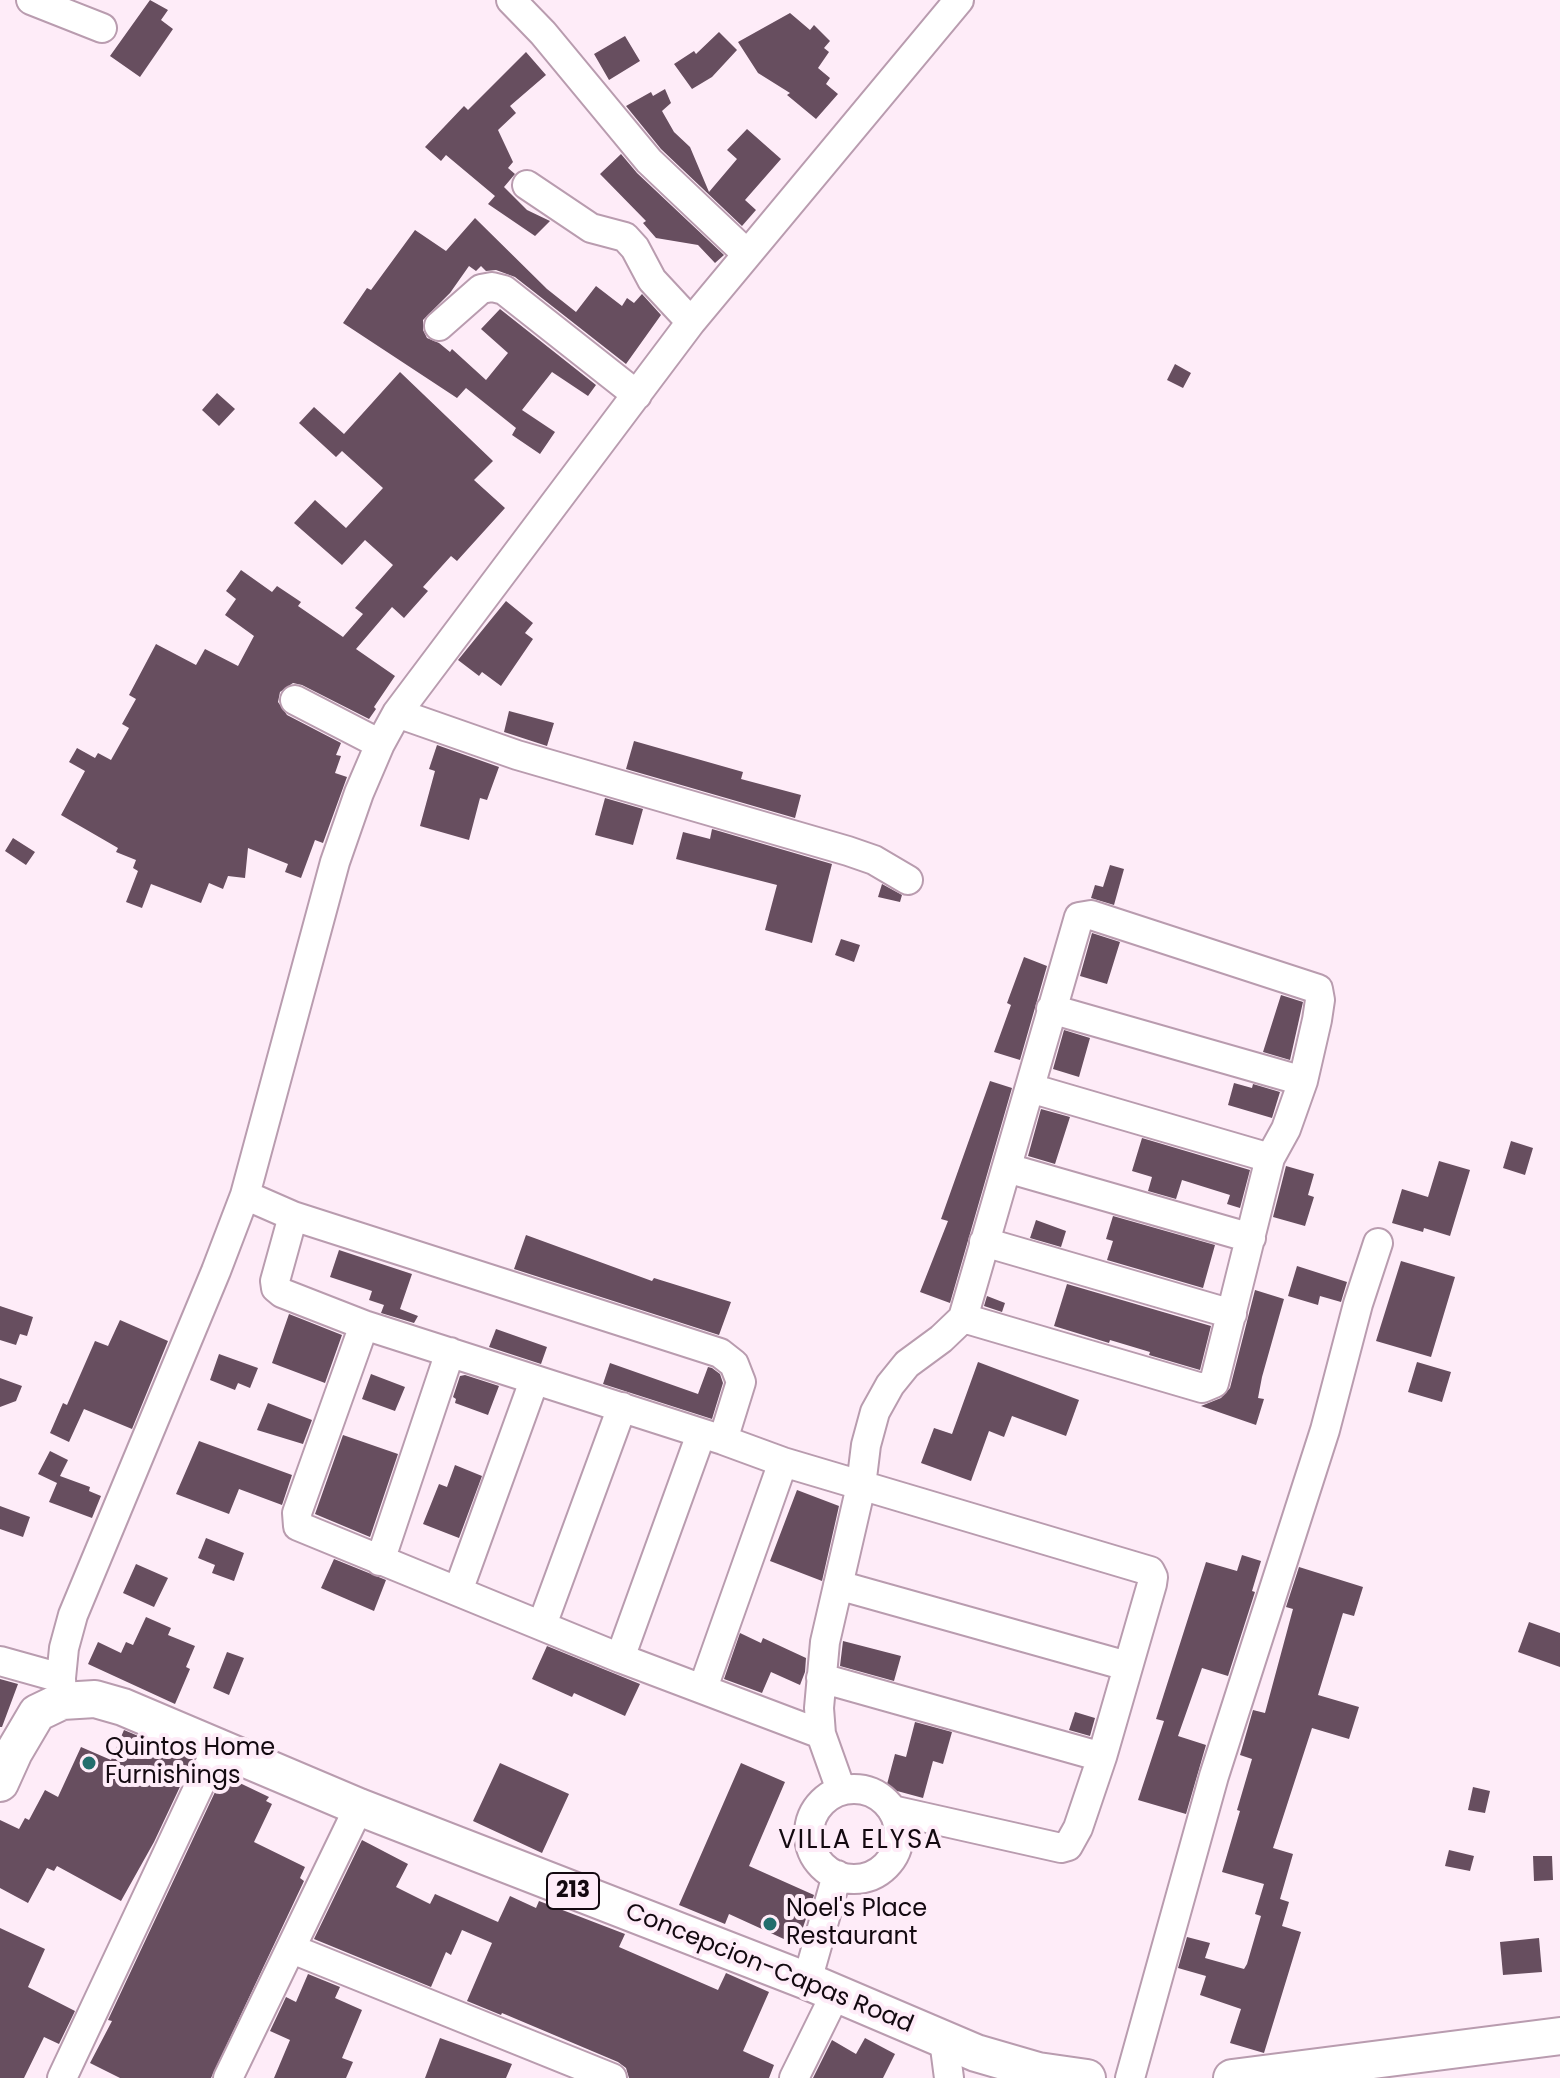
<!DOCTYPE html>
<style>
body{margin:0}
canvas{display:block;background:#feecf8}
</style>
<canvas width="1560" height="2078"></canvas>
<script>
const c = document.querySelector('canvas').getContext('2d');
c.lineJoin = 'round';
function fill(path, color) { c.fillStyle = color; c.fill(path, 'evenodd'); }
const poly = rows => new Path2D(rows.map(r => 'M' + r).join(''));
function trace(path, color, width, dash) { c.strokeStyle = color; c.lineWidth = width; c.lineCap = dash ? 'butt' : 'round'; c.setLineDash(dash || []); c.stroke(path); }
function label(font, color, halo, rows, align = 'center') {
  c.font = font + ' Poppins,sans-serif'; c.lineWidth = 8; c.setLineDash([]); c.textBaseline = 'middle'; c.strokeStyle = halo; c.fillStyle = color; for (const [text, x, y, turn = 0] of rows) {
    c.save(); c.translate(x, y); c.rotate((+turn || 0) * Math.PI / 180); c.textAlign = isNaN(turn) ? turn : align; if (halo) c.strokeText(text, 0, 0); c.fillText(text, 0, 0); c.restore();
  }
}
fill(poly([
 [150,0,168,10,161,20,173,29,140,77,110,56],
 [790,13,810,30,814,25,830,41,824,48,829,52,818,68,830,78,826,84,838,94,816,119,787,95,790,93,758,73,738,42],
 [719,32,737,50,712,77,692,89,674,64,694,51,696,54],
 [625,36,640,61,609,80,594,54],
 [526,52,546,75,510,106,516,113,498,130,513,162,508,168,515,174,504,187,527,210,550,221,535,236,488,204,495,196,446,155,441,161,425,147,464,106,468,110],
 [665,89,671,103,662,111,674,132,690,147,709,192,737,159,727,150,747,129,781,159,745,200,756,210,742,226,661,149,626,106,651,92,653,96],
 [621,154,637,173,724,255,715,263,698,245,656,238,643,223,646,221,600,174],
 [475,218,547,289,576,312,596,286,622,306,627,298,634,303,642,294,661,315,626,364,515,277,496,270,486,271,481,266,476,271,469,266,450,293,423,320,423,330,427,338,439,343,450,352,452,349,486,380,508,353,481,329,500,309,596,385,588,396,552,372,522,410,555,432,540,454,512,435,516,428,466,388,457,398,343,323,367,288,371,290,415,230,446,251],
 [1175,364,1191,373,1183,388,1167,380],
 [400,372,493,461,474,480,505,508,457,561,451,556,423,587,428,591,404,618,392,607,356,649,395,676,374,707,376,709,369,719,302,685,293,683,280,692,278,702,287,715,341,743,336,755,341,756,335,773,347,777,323,843,315,840,301,878,285,872,288,864,248,848,245,878,228,876,223,889,209,883,201,903,151,884,142,908,126,902,138,871,133,868,136,860,116,852,118,848,61,815,85,771,69,762,77,748,95,758,98,753,111,760,129,728,122,724,136,699,129,695,156,644,196,665,205,649,238,666,254,636,225,615,236,599,226,591,241,570,272,592,277,586,301,602,298,606,343,637,363,614,355,608,393,565,365,540,342,565,294,523,315,500,346,528,383,488,342,451,336,457,299,423,314,407,344,434],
 [217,393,235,409,219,426,202,410],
 [506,601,533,623,525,633,533,639,501,686,482,672,479,676,458,660],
 [509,711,554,723,547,746,504,732],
 [634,741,743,772,741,779,801,795,795,818,626,769],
 [437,745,499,767,487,800,480,798,469,840,420,826,435,771,429,769],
 [605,798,643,809,633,845,595,835],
 [712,829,832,864,812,943,765,930,777,885,676,859,683,832,710,839],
 [13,838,35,852,26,865,5,851],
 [1110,865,1124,869,1114,905,1091,898,1095,885,1103,887],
 [882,884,902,895,900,902,878,897],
 [1092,933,1120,942,1107,984,1080,976],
 [841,939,860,945,854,962,835,955],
 [1024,957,1047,966,1020,1060,994,1052,1011,1005,1007,1003],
 [1281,995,1303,1002,1290,1060,1263,1052],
 [1064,1030,1090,1038,1079,1077,1053,1069],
 [990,1081,1012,1088,950,1303,920,1292,948,1221,941,1219],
 [1234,1083,1252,1088,1253,1084,1280,1092,1272,1118,1228,1105],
 [1041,1109,1070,1117,1055,1164,1028,1156],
 [1142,1138,1250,1170,1240,1208,1227,1204,1230,1195,1182,1180,1176,1199,1148,1191,1152,1177,1132,1171],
 [1511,1141,1533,1148,1525,1175,1503,1168],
 [1439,1161,1470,1170,1450,1236,1424,1228,1423,1232,1392,1223,1402,1189,1428,1197],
 [1286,1166,1314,1174,1308,1195,1314,1197,1305,1226,1273,1217],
 [1113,1216,1215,1245,1203,1288,1107,1260,1113,1241,1106,1239],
 [1036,1220,1066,1231,1061,1247,1030,1238],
 [526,1235,652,1281,654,1278,731,1302,719,1335,514,1269],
 [339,1250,412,1274,400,1309,418,1316,414,1323,381,1313,384,1305,369,1300,372,1291,330,1277],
 [1401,1261,1455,1277,1431,1357,1376,1341],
 [1297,1266,1347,1282,1341,1302,1320,1296,1318,1305,1288,1296],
 [1067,1284,1211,1326,1200,1370,1149,1355,1150,1352,1110,1340,1109,1343,1054,1326],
 [1255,1290,1284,1299,1262,1377,1258,1398,1264,1399,1256,1425,1201,1406,1221,1398,1230,1388],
 [987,1296,1005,1303,1002,1312,984,1306],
 [0,1306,33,1317,27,1336,20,1334,16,1345,0,1340],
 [289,1314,342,1335,325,1383,272,1363],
 [120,1320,168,1341,132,1429,84,1409,69,1442,50,1433,63,1403,67,1405,95,1341,108,1346],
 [496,1329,547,1347,541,1364,489,1347],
 [219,1354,258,1368,250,1388,238,1383,235,1390,210,1380],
 [978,1362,1079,1400,1066,1436,1012,1416,1004,1437,989,1431,971,1481,921,1463,934,1428,952,1434],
 [1417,1362,1451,1372,1442,1402,1408,1392],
 [610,1363,698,1394,708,1367,712,1368,720,1374,723,1383,712,1419,603,1384],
 [371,1374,405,1387,395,1411,362,1399],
 [465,1375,499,1386,488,1415,455,1403,456,1399,453,1397,460,1376],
 [0,1378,22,1386,16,1401,0,1407],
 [268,1403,312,1420,303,1444,257,1430],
 [343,1435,398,1454,370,1537,315,1514],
 [199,1441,292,1475,282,1505,239,1489,229,1514,176,1494],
 [50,1451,68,1460,60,1476,90,1487,89,1491,101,1496,92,1518,49,1502,57,1483,38,1474],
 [455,1465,482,1476,459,1538,423,1524,439,1484,447,1487],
 [797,1490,839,1506,822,1581,770,1561],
 [0,1506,30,1517,23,1537,0,1529],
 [206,1538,244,1553,234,1581,212,1573,215,1565,198,1558],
 [1242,1555,1261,1561,1252,1591,1255,1592,1228,1676,1202,1668,1178,1736,1206,1745,1186,1814,1138,1800,1164,1721,1156,1719,1206,1562,1237,1571],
 [334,1559,386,1580,374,1611,321,1588],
 [136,1564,168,1578,154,1607,123,1593],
 [1299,1567,1363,1587,1354,1616,1343,1613,1318,1695,1359,1707,1349,1739,1312,1728,1273,1848,1293,1854,1280,1899,1289,1902,1282,1926,1301,1932,1264,2053,1230,2043,1241,2009,1200,1995,1206,1976,1178,1968,1187,1937,1210,1943,1205,1958,1244,1969,1247,1964,1261,1916,1255,1914,1264,1884,1222,1872,1240,1811,1237,1810,1252,1759,1240,1755,1253,1710,1265,1713,1293,1609,1286,1607],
 [146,1617,171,1628,168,1635,195,1646,186,1667,190,1669,175,1704,88,1664,98,1642,121,1653,126,1642,133,1645],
 [1529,1622,1560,1633,1560,1667,1518,1652],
 [740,1633,761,1643,763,1638,806,1658,805,1672,800,1685,771,1672,762,1693,724,1679],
 [843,1641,901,1656,894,1681,840,1666],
 [547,1646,640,1684,625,1716,574,1693,572,1697,532,1679],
 [227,1652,244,1658,229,1695,213,1688],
 [0,1679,18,1684,2,1727,0,1727],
 [1075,1712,1095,1718,1090,1736,1069,1730],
 [915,1722,952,1732,943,1764,933,1761,923,1798,886,1788,895,1754,906,1757],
 [124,1730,193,1759,154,1842,121,1901,57,1866,54,1871,47,1868,28,1903,0,1888,0,1820,19,1829,25,1818,29,1820,45,1790,58,1797,81,1747,111,1760],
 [500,1763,569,1794,542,1853,473,1821],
 [741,1763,785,1782,749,1866,814,1895,797,1945,729,1914,725,1924,679,1905],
 [223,1775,269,1797,266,1801,272,1804,254,1842,305,1867,300,1878,304,1881,211,2078,120,2078,90,2063,112,2021,108,2020],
 [1473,1787,1490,1791,1485,1813,1468,1810],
 [362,1840,408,1864,396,1887,430,1904,435,1894,498,1922,510,1896,536,1908,539,1901,625,1934,619,1947,718,1990,726,1973,769,1992,743,2051,774,2065,769,2078,629,2078,626,2068,618,2062,502,2013,501,2015,467,2001,492,1943,462,1930,451,1955,446,1952,431,1987,314,1939],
 [1449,1850,1474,1856,1470,1871,1445,1866],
 [1533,1856,1552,1856,1553,1880,1534,1881],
 [0,1928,45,1949,28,1987,75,2011,59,2044,44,2037,24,2078,0,2078],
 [1539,1938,1542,1972,1503,1975,1500,1942],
 [308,1974,340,1987,335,1998,362,2010,342,2058,353,2062,346,2078,274,2078,290,2040,270,2031,286,1997,296,2002],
 [440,2038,512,2064,506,2078,425,2078],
 [865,2038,895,2054,883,2078,813,2078,832,2040,856,2054]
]), '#674e5f');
const minor = poly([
 [31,0,102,28],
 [511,0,543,33,649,161,746,253],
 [527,185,591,228,625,237,635,248,652,280,691,322],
 [439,326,481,289,492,287,504,290,637,395],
 [295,700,380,744],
 [397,713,517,755,848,851,874,860,908,880],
 [1051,1009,1303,1081],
 [1030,1088,1270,1158],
 [1007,1168,1251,1238],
 [245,1195,293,1216,720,1353,734,1364,741,1382,723,1440],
 [293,1216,275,1281,276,1288,282,1293,364,1325,723,1440,783,1462,1150,1571,1153,1577,1152,1584,1102,1757,1078,1828,1068,1846,1061,1848,892,1810],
 [984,1242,1232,1314],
 [364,1325,297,1513,298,1526,620,1658,821,1734,841,1790],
 [380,1561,450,1352],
 [838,1585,1127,1666],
 [458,1591,534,1381],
 [542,1625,622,1407],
 [620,1658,701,1434],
 [0,1661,61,1678],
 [821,1678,1102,1757],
 [703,1688,783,1462],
 [62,1701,61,1678,64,1648,73,1615,216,1271,245,1195,335,862,359,793,380,744,397,713,691,322,959,0],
 [821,1734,819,1708,825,1642,861,1486,866,1445,875,1412,890,1385,907,1364,941,1339,963,1318,1079,917,1091,915,1318,989,1320,1000,1317,1020,1303,1081,1286,1129,1270,1158,1214,1383,1202,1388,963,1318],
 '809 1834a45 45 0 1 1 90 0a45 45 0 1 1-90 0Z',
 [292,1949,612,2078],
 [807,1981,837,1875],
 [944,2040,949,2078],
 [62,2078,217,1748],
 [228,2078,359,1807],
 [794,2078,836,1993],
 [1130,2078,1214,1776,1325,1430,1358,1304,1378,1243]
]);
const major = poly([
 [0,1783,14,1752,37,1713,62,1701,95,1699,123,1707,359,1807,807,1981,976,2053,1038,2071,1087,2078],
 [1232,2078,1560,2036]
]);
trace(minor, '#b99caf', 32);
trace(major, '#b99caf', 40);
trace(minor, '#fff', 28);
trace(major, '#fff', 36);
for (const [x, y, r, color] of [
 [89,1763,8,"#226e6d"],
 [770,1924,8,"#226e6d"]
]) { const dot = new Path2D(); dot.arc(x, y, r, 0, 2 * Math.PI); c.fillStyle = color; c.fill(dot); trace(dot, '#feecf8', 3); }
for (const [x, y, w] of [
 [573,1891,52]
]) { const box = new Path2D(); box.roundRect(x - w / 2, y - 18, w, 36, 6); c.fillStyle = '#feecf8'; c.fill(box); trace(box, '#130910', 2); }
label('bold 22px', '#130910', null, [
 ["213",573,1891]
]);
label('24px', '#130910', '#feecf8', [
 ["Quintos Home",105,1749],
 ["Furnishings",105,1777],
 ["Noel's Place",786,1910],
 ["Restaurant",786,1938]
], 'left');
label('24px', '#130910', '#feecf8', [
 ["Concepcion-Capas Road",769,1969,22]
]);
c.letterSpacing = '2px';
label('26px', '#130910', '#feecf8', [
 ["VILLA ELYSA",861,1841]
]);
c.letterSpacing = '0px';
</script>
